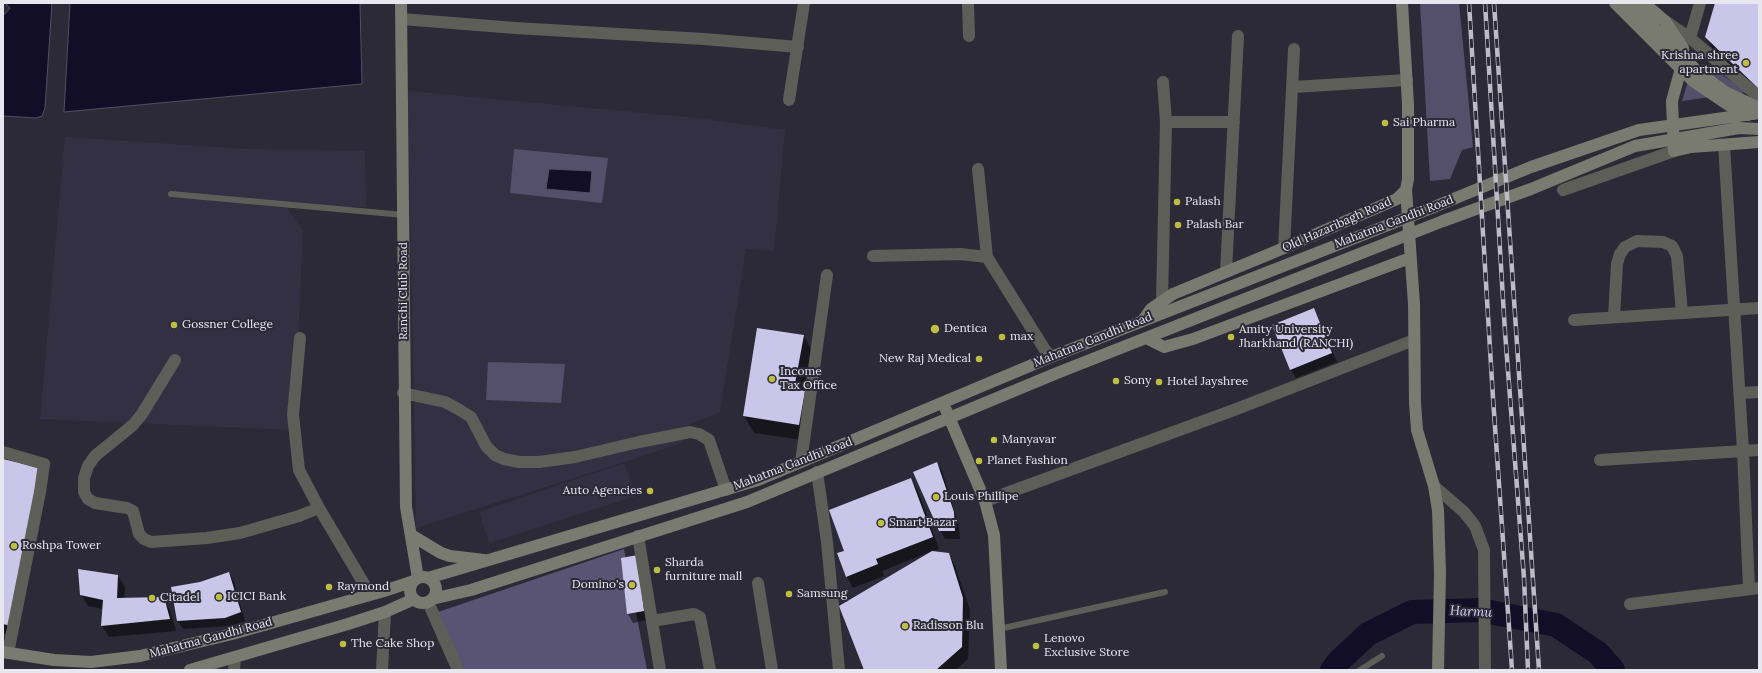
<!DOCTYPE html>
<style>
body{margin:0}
#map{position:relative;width:1762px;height:673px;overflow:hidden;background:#2c2a37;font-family:Lora,serif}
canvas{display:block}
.frame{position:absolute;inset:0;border:4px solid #e8e7f0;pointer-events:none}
</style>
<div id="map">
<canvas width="1762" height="673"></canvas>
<div class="frame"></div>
</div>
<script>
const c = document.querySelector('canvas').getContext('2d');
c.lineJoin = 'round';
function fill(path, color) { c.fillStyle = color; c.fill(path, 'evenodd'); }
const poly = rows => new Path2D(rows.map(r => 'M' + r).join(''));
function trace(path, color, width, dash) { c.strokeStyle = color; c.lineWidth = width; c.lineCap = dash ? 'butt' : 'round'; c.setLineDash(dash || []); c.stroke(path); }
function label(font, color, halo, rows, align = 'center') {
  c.font = font + ' Lora,serif'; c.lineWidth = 4; c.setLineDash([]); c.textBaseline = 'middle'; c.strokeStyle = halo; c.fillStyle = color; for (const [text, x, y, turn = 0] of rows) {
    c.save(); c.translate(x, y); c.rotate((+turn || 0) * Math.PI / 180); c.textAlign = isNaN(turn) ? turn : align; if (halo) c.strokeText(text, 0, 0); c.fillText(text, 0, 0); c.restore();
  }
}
fill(poly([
 [408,91,697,118,785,130,774,251,746,249,720,412,680,429,684,442,634,459,416,528],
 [65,137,245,149,365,151,366,207,287,208,303,231,294,430,40,419],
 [624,463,636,496,489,543,479,512]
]), '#333043');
fill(poly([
 [1420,3,1459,3,1473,147,1462,150,1450,179,1430,181],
 [1707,64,1721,74,1747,92,1682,101,1688,81,1696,66],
 [514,149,608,158,602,203,510,193],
 [488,362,565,364,561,403,486,400]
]), '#54506c');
fill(poly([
 [624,549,647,670,461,670,438,612]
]), '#595473');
const water = poly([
 [5,3,52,3,45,108,42,116,36,118,3,116,3,14,5,14,10,8,5,3],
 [70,3,360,3,362,84,64,112,70,3],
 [549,169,592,171,590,193,546,189,549,169]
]);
fill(water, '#130e27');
trace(water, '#534f63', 1);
fill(poly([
 [1716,3,1759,3,1759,88,1716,46,1716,49,1759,91,1716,54,1706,37],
 [1314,309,1337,362,1296,378,1291,370],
 [804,336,813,353,809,441,754,433,744,416],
 [3,460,17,637,3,633],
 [937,463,942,471,958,522,960,539,945,539,940,530],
 [911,480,918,491,939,549,930,552,949,554,955,566,970,610,968,659,956,670,865,670,930,552,882,571,884,576,853,588,847,577,845,551],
 [622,559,642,564,648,620,633,623,628,614],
 [229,573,234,582,245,621,230,626,183,629,178,621,201,583],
 [118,576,125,587,124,599,163,598,170,610,176,631,109,637,102,626,103,609,88,606,81,594]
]), '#0007');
trace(poly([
 [1332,670,1339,661,1368,634,1412,612,1480,610,1556,625,1598,653,1613,670]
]), '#130e27', 24);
fill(poly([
 [1715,3,1759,3,1759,89,1705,37],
 [1314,308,1332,353,1290,370,1272,325],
 [757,328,804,335,794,389,805,391,799,425,743,416],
 [3,459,40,468,11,626,3,624],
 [937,462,954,512,955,531,939,531,913,472],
 [911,478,933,537,876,559,878,564,846,577,837,553,844,551,829,510],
 [932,551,949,553,963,598,962,647,936,670,864,670,839,606],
 [638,555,644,611,627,614,621,558],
 [78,569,118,575,117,598,164,597,170,619,101,626,103,600,80,595],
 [229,572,241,612,225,618,177,621,171,587,200,582]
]), '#cac6ea');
trace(poly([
 [171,194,404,215],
 [999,629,1165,592],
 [1360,670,1382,656]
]), '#5e5e58', 6);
trace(poly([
 [968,3,969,36],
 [402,19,515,28,704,39,798,47],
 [1665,21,1690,38,1759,97],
 [1690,38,1700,3],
 [1293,87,1407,80],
 [789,100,804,3],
 [1166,122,1234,122],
 [1724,145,1743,451,1749,589],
 [978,169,987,257],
 [1563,190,1674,151],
 [1284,248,1294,49],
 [873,256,960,254,987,257,1045,350,1051,357],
 [1226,272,1238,36],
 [1162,301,1166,122,1163,82],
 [1614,317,1617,264,1620,254,1625,247,1637,241,1663,242,1672,246,1677,256,1678,267,1682,313],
 [1574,320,1759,308],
 [300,338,293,415,299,470,319,508,370,594],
 [175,360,142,414,133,425,95,456,88,466,84,478,84,492,88,499,95,503,127,508,133,511,139,534,144,539,151,542,207,538,240,533,299,516,319,508],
 [403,393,445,402,458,409,471,417,486,446,495,455,504,459,519,462,539,462,575,457,639,442,690,432,699,434,709,440,726,490],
 [1740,393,1759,392],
 [3,452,44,464,40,492,8,653],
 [1600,460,1759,450],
 [801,462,827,275],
 [817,472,827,542,839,670],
 [1434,486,1464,512,1475,526,1484,550,1485,670],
 [985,501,1234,410,1414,340],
 [638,536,660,670],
 [758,583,772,670],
 [428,602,458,670],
 [1630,604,1759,588],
 [652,621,694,614,700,617,710,670],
 [234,670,235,657],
 [382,670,385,612]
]), '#5e5e58', 12);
trace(poly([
 [401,3,406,507,418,578],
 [1615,3,1693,81,1730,106,1748,115],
 [1630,3,1697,71,1725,92,1759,108],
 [1644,3,1665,21,1683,48,1683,61,1672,101,1674,151,1691,147,1759,142],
 [1406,190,1414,304,1415,403,1417,430,1434,486,1438,510,1440,573,1438,670],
 [1144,319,1151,309,1173,294,1284,248,1397,199,1406,190,1408,179,1408,104,1402,3],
 [1146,338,1164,347,1193,339,1410,258],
 [946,410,985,501,994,535,1001,670],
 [411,535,441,553,450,556,484,560],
 '410 590a13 13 0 1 1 26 0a13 13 0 1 1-26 0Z',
 [428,578,758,480,1051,357,1434,207,1531,167,1639,130,1759,113],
 [432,599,471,590,747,502,1057,373,1443,221,1531,189,1635,146,1739,128,1759,129],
 [3,652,54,660,91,662,140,656,232,634,384,591,414,581],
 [190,670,348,624,385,612,414,599]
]), '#797a70', 12);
const rail = poly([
 [1469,3,1493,398,1512,670],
 [1485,3,1505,332,1524,578,1528,670],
 [1494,3,1539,670]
]);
trace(rail, '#bdbbc5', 4.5);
trace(rail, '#2c2a37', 3, [9]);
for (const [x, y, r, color] of [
 [1746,63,4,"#bebf42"],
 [1385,123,4,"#bebf42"],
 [1177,202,4,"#bebf42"],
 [1178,225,4,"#bebf42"],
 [174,325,4,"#bebf42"],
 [935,329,5,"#bebf42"],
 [1002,337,4,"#bebf42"],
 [1231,337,4,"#bebf42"],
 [979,359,4,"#bebf42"],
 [772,379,4,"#bebf42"],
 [1116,381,4,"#bebf42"],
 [1159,382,4,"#bebf42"],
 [994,440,4,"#bebf42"],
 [979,461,4,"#bebf42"],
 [650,491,4,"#bebf42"],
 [936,497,4,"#bebf42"],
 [881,523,4,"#bebf42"],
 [14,546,4,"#bebf42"],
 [657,570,4,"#bebf42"],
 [632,585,4,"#bebf42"],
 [329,587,4,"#bebf42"],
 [789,594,4,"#bebf42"],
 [219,597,4,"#bebf42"],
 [152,598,4,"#bebf42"],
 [905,626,4,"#bebf42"],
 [343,644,4,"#bebf42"],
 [1036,646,4,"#bebf42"]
]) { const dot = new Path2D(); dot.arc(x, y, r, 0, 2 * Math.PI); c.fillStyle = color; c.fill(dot); trace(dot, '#2c2a37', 1.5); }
label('12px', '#e8e7f0', '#2c2a37', [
 ["Krishna shree",1738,56,"right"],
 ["apartment",1738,70,"right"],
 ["Sai Pharma",1393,123],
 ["Palash",1185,202],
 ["Palash Bar",1186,225],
 ["Gossner College",182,325],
 ["Dentica",944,329],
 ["Amity University",1239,330],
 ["Jharkhand (RANCHI)",1239,344],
 ["max",1010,337],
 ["New Raj Medical",971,359,"right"],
 ["Income",780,372],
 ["Tax Office",780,386],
 ["Sony",1124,381],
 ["Hotel Jayshree",1167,382],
 ["Manyavar",1002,440],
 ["Planet Fashion",987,461],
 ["Auto Agencies",642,491,"right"],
 ["Louis Phillipe",944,497],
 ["Smart Bazar",889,523],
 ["Roshpa Tower",22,546],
 ["Sharda",665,563],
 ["furniture mall",665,577],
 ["Domino's",624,585,"right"],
 ["Raymond",337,587],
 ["Samsung",797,594],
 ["ICICI Bank",227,597],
 ["Citadel",160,598],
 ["Radisson Blu",913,626],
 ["Lenovo",1044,639],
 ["Exclusive Store",1044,653],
 ["The Cake Shop",351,644]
], 'left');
label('12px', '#e8e7f0', '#2c2a37', [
 ["Mahatma Gandhi Road",1394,222,-21],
 ["Old Hazaribagh Road",1337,225,-24],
 ["Ranchi Club Road",404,291,-90],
 ["Mahatma Gandhi Road",1093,340,-22],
 ["Mahatma Gandhi Road",793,464,-21],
 ["Mahatma Gandhi Road",211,638,-15]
]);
label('italic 13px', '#dcd8fb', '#2c2a37', [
 ["Harmu",1471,612,3]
]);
</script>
